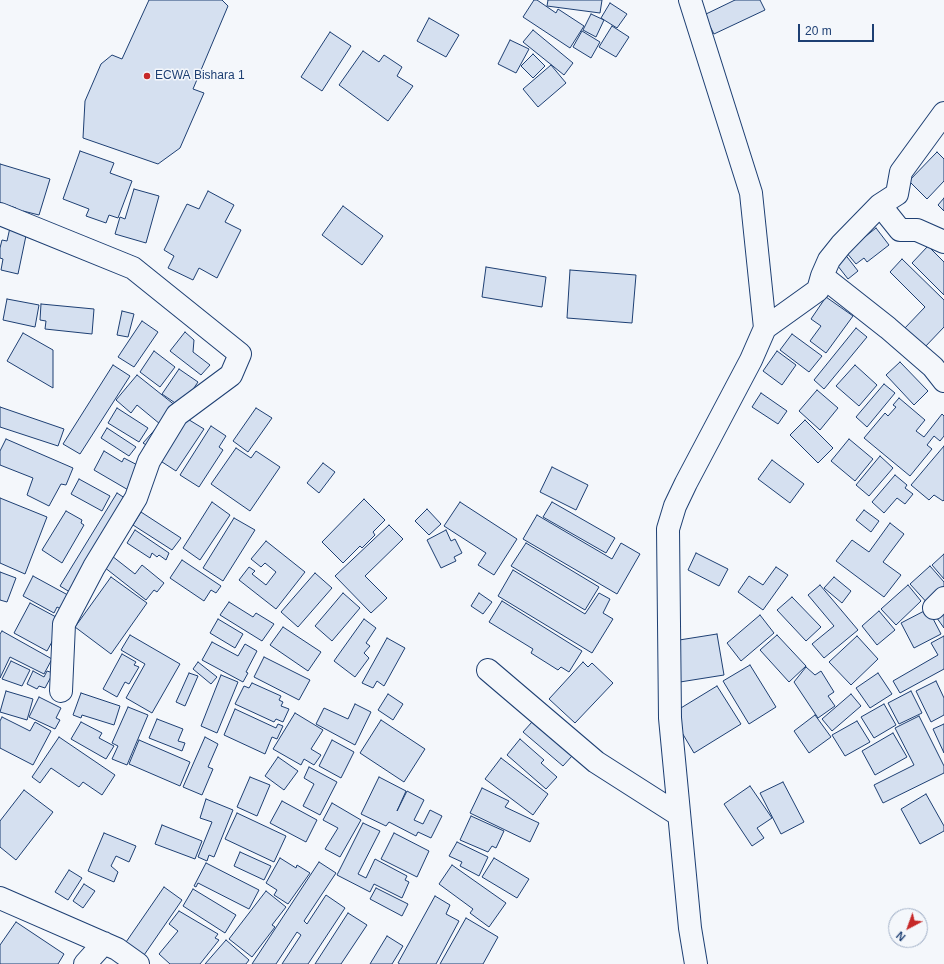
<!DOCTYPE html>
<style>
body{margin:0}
#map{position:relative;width:944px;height:964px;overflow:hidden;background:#f4f7fb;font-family:Arial,sans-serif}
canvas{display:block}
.north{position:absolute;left:888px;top:908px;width:40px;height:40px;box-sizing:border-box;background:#f4f7fb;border:1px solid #9eadc5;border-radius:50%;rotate:221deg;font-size:11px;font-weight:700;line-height:16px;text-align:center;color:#1d3f73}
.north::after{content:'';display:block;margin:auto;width:14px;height:18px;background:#c62828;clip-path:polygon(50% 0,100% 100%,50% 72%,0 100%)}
.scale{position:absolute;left:798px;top:24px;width:76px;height:18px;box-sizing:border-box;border:2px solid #1d3f73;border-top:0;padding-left:5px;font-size:12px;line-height:14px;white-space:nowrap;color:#1d3f73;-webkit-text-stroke:3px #f4f7fb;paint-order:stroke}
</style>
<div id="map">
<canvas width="944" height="964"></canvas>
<div class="north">N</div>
<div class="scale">20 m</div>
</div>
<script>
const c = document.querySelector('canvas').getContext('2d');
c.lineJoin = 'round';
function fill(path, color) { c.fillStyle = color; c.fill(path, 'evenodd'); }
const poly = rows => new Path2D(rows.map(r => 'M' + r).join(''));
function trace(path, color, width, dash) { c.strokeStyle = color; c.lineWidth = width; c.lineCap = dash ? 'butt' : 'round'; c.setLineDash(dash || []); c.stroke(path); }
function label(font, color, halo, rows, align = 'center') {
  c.font = font + ' Arial,sans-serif'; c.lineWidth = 3; c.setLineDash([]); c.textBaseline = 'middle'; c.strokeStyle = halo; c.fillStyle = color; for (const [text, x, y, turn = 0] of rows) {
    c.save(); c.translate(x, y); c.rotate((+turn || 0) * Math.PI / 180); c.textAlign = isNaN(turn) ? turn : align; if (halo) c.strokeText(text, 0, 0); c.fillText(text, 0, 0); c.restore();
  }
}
const building = poly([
 [149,0,222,0,228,6,193,89,204,93,180,148,158,164,83,138,85,101,101,64,112,55,122,59,149,0],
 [534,0,537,0,556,13,558,9,584,26,570,48,523,17,534,0],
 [548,0,602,0,600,13,547,6,548,0],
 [735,0,760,0,765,10,714,34,704,15,735,0],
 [610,3,627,14,617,28,601,18,610,3],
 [591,14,604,20,596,37,583,30,591,14],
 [429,18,459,35,446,57,417,41,429,18],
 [612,26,629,37,616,57,599,47,612,26],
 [533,30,573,63,564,75,523,42,533,30],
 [582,31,600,42,591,58,573,47,582,31],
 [330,32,351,46,322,91,301,77,330,32],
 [510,40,529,49,516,73,498,64,510,40],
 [363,51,379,62,384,55,402,67,397,76,413,86,388,121,339,85,363,51],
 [533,54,545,66,533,78,521,66,533,54],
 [551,65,566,83,538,107,523,89,551,65],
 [80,151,114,163,110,173,132,181,118,218,109,215,106,223,86,216,89,209,63,199,80,151],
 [937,152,944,159,944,181,927,199,909,181,937,152],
 [0,164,50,179,39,215,23,211,21,217,14,215,16,208,0,203,0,164],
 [134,189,159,196,146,243,115,234,120,217,125,219,134,189],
 [208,191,234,205,225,222,241,230,217,278,199,268,193,280,168,268,174,256,164,250,187,204,199,209,208,191],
 [944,198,944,211,938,205,944,198],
 [343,206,383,236,362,265,322,235,343,206],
 [11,223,28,226,18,274,1,270,3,259,0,258,0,248,2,240,7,241,11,223],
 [876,228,889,245,867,262,864,258,856,264,846,252,876,228],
 [928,246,944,262,944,295,912,263,928,246],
 [844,253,858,271,848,279,834,261,844,253],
 [902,259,944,300,944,327,924,348,904,329,925,307,890,272,902,259],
 [486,267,546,277,542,307,482,297,486,267],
 [570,270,636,275,632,323,567,318,570,270],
 [826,297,853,316,826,353,810,341,821,326,811,319,826,297],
 [7,299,39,305,35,327,3,320,7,299],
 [41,304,94,309,92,334,45,329,46,321,40,320,41,304],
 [122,311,134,314,128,337,117,335,122,311],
 [142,321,158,332,134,367,118,357,142,321],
 [856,328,867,337,824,389,814,380,856,328],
 [185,332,194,340,193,352,210,365,201,375,170,351,185,332],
 [23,333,53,350,53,388,7,361,23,333],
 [792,334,822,356,809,372,780,350,792,334],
 [154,351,175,367,160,387,140,372,154,351],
 [777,351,796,365,782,385,763,371,777,351],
 [900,362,928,391,914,405,886,375,900,362],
 [113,365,130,376,80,454,63,444,113,365],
 [855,365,877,385,859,406,836,386,855,365],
 [179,369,198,382,181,407,162,394,179,369],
 [137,375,181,410,151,448,143,443,160,424,137,405,131,413,116,400,137,375],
 [884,384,895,393,867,427,856,417,884,384],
 [817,390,838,408,820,430,799,411,817,390],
 [761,393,787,411,778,424,752,407,761,393],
 [899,398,925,420,916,431,924,437,942,414,944,416,944,436,940,441,934,436,927,445,932,449,910,476,864,438,885,413,888,416,896,407,893,405,899,398],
 [0,407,64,429,58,446,0,427,0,407],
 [117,408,148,428,139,442,108,423,117,408],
 [256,408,272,418,248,452,233,441,256,408],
 [186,418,204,429,176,471,159,460,186,418],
 [805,420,833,448,818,463,790,435,805,420],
 [211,426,226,436,219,447,223,450,199,487,180,475,211,426],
 [107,428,136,447,129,456,101,438,107,428],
 [6,439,73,468,66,485,61,484,49,506,27,495,33,478,0,465,0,451,6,439],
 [849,439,873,459,855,481,831,461,849,439],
 [944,446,944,500,943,501,934,495,929,500,911,485,944,446],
 [236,448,251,458,256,451,280,467,250,511,211,484,236,448],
 [104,451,122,462,124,458,143,468,130,491,94,470,104,451],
 [880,456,893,468,869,496,856,485,880,456],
 [772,460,804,484,790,503,758,479,772,460],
 [323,463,335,472,319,493,307,483,323,463],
 [552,467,588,485,576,510,540,492,552,467],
 [895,475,907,485,905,488,913,494,905,504,897,498,884,513,872,502,895,475],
 [79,479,110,496,102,511,71,494,79,479],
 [117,493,131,502,73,594,60,586,117,493],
 [0,498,47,517,25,574,0,563,0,498],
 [364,499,385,520,373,532,375,535,362,548,360,546,343,563,322,542,364,499],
 [212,502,230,515,200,560,183,548,212,502],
 [460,502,517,539,494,575,478,565,486,553,444,526,460,502],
 [552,502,615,538,606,553,543,517,552,502],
 [427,509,441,524,429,535,415,521,427,509],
 [864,510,879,521,871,532,856,520,864,510],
 [66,511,82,520,81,523,84,525,62,563,42,550,66,511],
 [141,512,181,538,172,550,133,525,141,512],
 [537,515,612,559,621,543,640,554,617,594,523,539,537,515],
 [234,518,255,530,223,581,203,568,234,518],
 [890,523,904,534,883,562,901,575,884,597,836,561,852,540,869,552,890,523],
 [389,525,403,539,365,576,387,598,371,613,335,576,389,525],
 [135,530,169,553,166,560,159,555,157,557,152,553,150,558,127,543,135,530],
 [446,530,451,541,455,539,462,553,454,557,456,561,441,568,427,540,446,530],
 [266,541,305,572,276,609,239,580,249,567,255,571,252,574,266,585,276,572,265,563,261,567,251,559,266,541],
 [526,543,599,587,585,610,511,566,526,543],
 [696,553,728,569,719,586,688,570,696,553],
 [944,554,944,579,932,565,944,554],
 [112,556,135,574,142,565,164,583,157,592,154,590,146,600,104,567,112,556],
 [182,560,221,586,216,593,211,590,204,601,170,578,182,560],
 [930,566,944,582,944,593,930,606,910,584,930,566],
 [776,567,788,575,763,610,738,592,749,576,763,585,776,567],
 [513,570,585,614,599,593,610,599,603,613,613,619,592,653,498,596,513,570],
 [0,572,16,578,7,602,0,600,0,572],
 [315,573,332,588,298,627,281,612,315,573],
 [33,576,77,600,69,613,57,607,54,613,23,596,33,576],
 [111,577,147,603,111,654,75,627,111,577],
 [834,577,851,591,842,603,824,588,834,577],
 [820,585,858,630,824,658,812,644,834,626,808,595,820,585],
 [908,585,921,601,896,625,881,609,908,585],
 [343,593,360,608,332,641,315,626,343,593],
 [479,593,492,602,483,614,471,606,479,593],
 [792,597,821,627,806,641,777,610,792,597],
 [502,601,582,651,569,672,561,667,558,670,531,653,533,649,489,622,502,601],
 [229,602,253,617,256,613,274,624,262,641,220,615,229,602],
 [30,603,56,617,66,616,47,651,14,633,30,603],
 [944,606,944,628,934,614,944,606],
 [928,609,941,634,914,648,901,623,928,609],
 [879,611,895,630,877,645,862,626,879,611],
 [760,615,774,633,741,661,727,643,760,615],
 [218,619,243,634,235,648,210,633,218,619],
 [364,619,376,628,366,643,370,646,364,653,369,658,355,677,334,661,364,619],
 [283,627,321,652,308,671,270,645,283,627],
 [2,631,52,659,44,674,10,657,0,678,0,634,2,631],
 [717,634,724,675,680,682,673,641,717,634],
 [130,635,180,664,152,713,126,698,145,664,121,650,130,635],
 [777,635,806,666,789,682,760,650,777,635],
 [857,636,878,659,851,685,829,662,857,636],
 [944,636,944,669,900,693,893,681,938,655,931,643,944,636],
 [387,638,405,648,384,686,377,681,373,688,362,683,387,638],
 [212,642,238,656,245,644,257,651,246,672,248,673,243,682,202,660,212,642],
 [122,654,136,662,134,665,139,667,129,684,125,682,117,697,103,689,122,654],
 [264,657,310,680,299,700,254,677,264,657],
 [11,661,30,670,22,686,2,679,11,661],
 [198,662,217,677,211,684,193,669,198,662],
 [583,662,588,667,592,663,613,683,575,723,549,699,583,662],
 [750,665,776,707,749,724,723,681,750,665],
 [806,667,815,675,821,671,834,692,828,696,835,706,818,718,794,682,806,667],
 [33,671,44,677,47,671,53,673,45,688,39,686,37,689,27,684,33,671],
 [189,673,198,676,185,706,176,702,189,673],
 [878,673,892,694,870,708,856,688,878,673],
 [221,675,238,682,217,733,201,726,221,675],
 [936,681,944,698,944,715,931,722,916,691,936,681],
 [252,683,281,696,279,700,283,702,281,706,289,709,283,722,276,719,274,722,235,704,244,686,249,688,252,683],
 [717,686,741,724,694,753,671,714,717,686],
 [6,691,33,699,27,720,0,712,6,691],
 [911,691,922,713,899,724,888,703,911,691],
 [81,693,120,706,114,725,82,715,81,718,73,715,81,693],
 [388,694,403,704,393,720,378,710,388,694],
 [851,694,861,706,832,731,822,719,851,694],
 [39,697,61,708,56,718,60,720,55,729,29,717,39,697],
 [355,704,371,712,355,745,316,724,324,708,348,719,355,704],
 [884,704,896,725,874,738,861,717,884,704],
 [128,707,148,715,127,765,112,759,118,746,112,743,128,707],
 [235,709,276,728,278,724,283,726,277,739,272,737,265,754,224,735,235,709],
 [295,713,323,730,311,749,321,755,314,765,304,759,301,765,273,749,295,713],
 [815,715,831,737,809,753,794,731,815,715],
 [919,716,944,766,944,773,883,803,874,785,914,765,895,728,919,716],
 [2,717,30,731,35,722,51,731,33,765,0,748,0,721,2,717],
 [157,719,183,729,178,741,185,743,182,751,149,738,157,719],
 [381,720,425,749,404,782,360,753,381,720],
 [857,721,870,742,845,756,832,735,857,721],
 [81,722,102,733,99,738,114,746,106,759,71,739,81,722],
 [532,722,572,756,563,766,523,732,532,722],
 [944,724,944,753,933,729,944,724],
 [893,733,907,757,875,775,862,751,893,733],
 [59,737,115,775,102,795,83,782,79,787,51,768,40,783,32,777,59,737],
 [205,737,218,744,208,767,213,769,202,795,183,787,205,737],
 [520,739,544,760,541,763,557,777,546,789,507,755,520,739],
 [139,740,190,762,180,786,129,764,139,740],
 [332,740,354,752,341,778,319,766,332,740],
 [278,757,298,771,284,790,265,776,278,757],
 [501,758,548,794,533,815,485,779,501,758],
 [309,767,337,782,320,815,303,806,314,784,304,778,309,767],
 [250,777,270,785,257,816,237,807,250,777],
 [379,777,406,791,397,811,407,791,424,800,414,820,423,824,430,810,442,816,431,838,418,832,416,836,389,822,386,826,361,814,379,777],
 [783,782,804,822,781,834,760,793,783,782],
 [750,786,772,818,757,828,764,838,752,846,724,804,750,786],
 [482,788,509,801,505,807,539,823,530,842,470,813,482,788],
 [24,790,53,812,16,860,0,847,0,821,24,790],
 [926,794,944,826,944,831,920,844,901,809,926,794],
 [206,799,233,810,214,857,209,855,207,861,198,857,212,822,200,818,206,799],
 [282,801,317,820,306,842,270,823,282,801],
 [332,803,361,820,340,857,325,849,338,828,323,820,332,803],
 [237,813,286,836,274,862,225,839,237,813],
 [471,816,504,831,496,848,492,846,488,852,460,840,471,816],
 [363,823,380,831,358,874,366,878,375,859,407,876,405,880,409,882,402,898,374,884,370,892,337,875,363,823],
 [162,825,202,841,195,859,155,844,162,825],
 [104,833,136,846,129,862,116,856,111,866,118,872,114,882,88,871,104,833],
 [394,833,429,851,417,877,381,859,394,833],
 [457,842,488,857,479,876,460,866,462,862,449,856,457,842],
 [240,852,271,866,264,880,234,866,240,852],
 [280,858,296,868,297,865,310,873,288,904,274,895,277,890,266,883,280,858],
 [494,858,529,879,517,898,482,877,494,858],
 [319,862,336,873,304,921,307,924,326,895,345,908,308,964,282,964,301,935,297,932,276,964,252,964,319,862],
 [206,863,259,890,249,909,198,883,196,887,194,886,206,863],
 [452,865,506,903,489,927,470,913,473,909,439,884,452,865],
 [69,870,82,878,68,900,55,892,69,870],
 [84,884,95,891,83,908,73,901,84,884],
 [164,887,182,900,142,958,124,945,164,887],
 [376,888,408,904,402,916,370,899,376,888],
 [193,889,236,915,225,933,183,906,193,889],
 [266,891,286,907,272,925,275,927,252,957,229,939,266,891],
 [435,896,450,905,446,914,459,921,436,964,400,964,398,963,435,896],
 [179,911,218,934,215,938,219,940,200,964,170,964,159,954,178,931,169,924,179,911],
 [348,913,367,925,341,964,315,964,348,913],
 [466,918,498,937,483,964,440,964,466,918],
 [16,922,64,954,58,964,0,964,0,945,16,922],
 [387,936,403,946,392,964,370,964,387,936],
 [226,940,249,960,246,964,205,964,226,940]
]);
fill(building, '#d5e0f0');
trace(building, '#1d3f73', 1);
const minor = poly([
 [690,0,751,193,765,328,751,360,686,483,675,506,668,529,670,718,690,928,696,964],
 [880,205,900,230,917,230,944,242],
 [0,214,133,268,240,354,231,375,177,415,149,461,136,498,94,567,64,624,61,691],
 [822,276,829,260,841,245,880,205,897,194,901,172,944,113],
 [765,328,818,290,822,276,888,328,933,367,944,381],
 [934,608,944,598],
 [488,670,596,762,679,815],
 [0,898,117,949,138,964],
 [85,964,104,943]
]);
trace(minor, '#1d3f73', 24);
trace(minor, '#f4f7fb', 22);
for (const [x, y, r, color] of [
 [147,76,4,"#c62828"]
]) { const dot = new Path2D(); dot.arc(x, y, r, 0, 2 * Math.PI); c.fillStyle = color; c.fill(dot); trace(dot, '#f4f7fb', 1.5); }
label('12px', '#1d3f73', '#f4f7fb', [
 ["ECWA Bishara 1",155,76]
], 'left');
</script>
